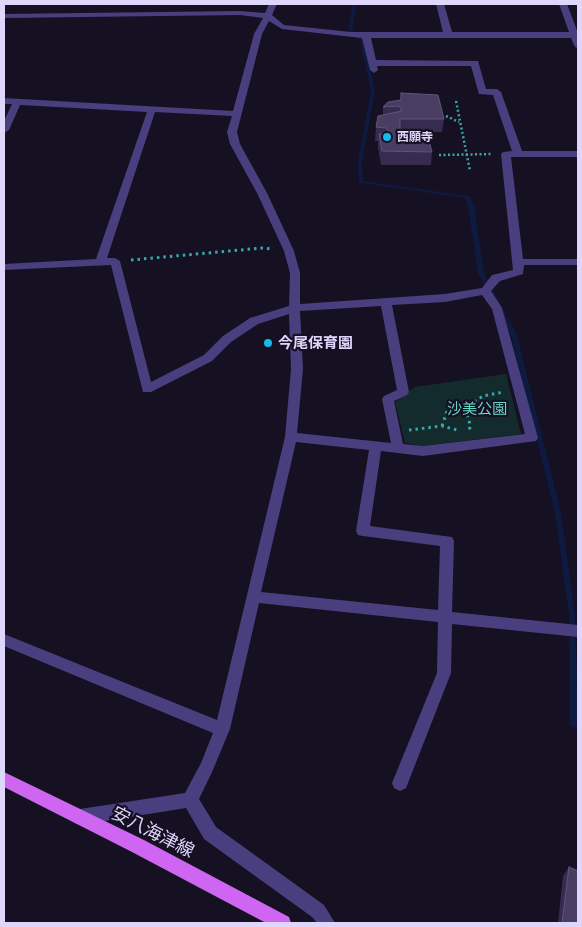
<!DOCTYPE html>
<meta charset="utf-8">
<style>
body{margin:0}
#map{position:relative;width:582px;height:927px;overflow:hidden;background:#161023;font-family:Commissioner,sans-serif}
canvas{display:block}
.frame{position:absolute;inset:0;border:5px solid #dfd6fc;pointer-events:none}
</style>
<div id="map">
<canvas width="582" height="927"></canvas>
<div class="frame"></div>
</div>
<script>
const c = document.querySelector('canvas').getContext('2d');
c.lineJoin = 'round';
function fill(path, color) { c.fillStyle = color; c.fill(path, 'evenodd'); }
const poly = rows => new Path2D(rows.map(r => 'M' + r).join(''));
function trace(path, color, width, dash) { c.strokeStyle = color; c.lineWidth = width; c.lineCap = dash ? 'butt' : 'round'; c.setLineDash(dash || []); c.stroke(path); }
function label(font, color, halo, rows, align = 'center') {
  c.font = font + ' Commissioner,"Noto Sans JP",sans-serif'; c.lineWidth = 4.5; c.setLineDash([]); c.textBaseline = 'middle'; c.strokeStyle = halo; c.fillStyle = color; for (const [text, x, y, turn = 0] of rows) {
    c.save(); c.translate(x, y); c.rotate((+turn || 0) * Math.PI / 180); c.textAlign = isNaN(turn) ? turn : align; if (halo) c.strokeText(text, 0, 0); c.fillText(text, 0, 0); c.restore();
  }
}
fill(poly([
 [506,374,521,434,422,446,405,443,395,402,415,387]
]), '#142b2d');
fill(poly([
 [353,4,357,4,352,30,364,40,375,91,362,161,363,181,469,196,474,205,484,273,517,335,561,513,575,615,578,724,577,726,574,728,571,726,570,724,569,615,555,513,511,335,478,273,468,205,465,198,361,183,359,182,358,161,371,91,360,40,348,30,353,4]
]), '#0e1a3f');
trace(poly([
 [456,101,470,171],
 [446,116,459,122],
 [439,155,493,154]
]), '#39a6ad', 2.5, [2, 2.5]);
trace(poly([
 [131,260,262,248,271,249],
 [464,409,469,419,470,428,467,429],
 [442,426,447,411,464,409,483,396,504,392],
 [409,430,442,426,457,430]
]), '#39a6ad', 3, [2.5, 4]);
fill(poly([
 [269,4,277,4,272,15,284,25,351,32,443,32,436,4,444,4,452,32,569,32,559,4,567,4,578,33,578,48,575,47,571,38,371,38,376,60,478,61,486,89,497,89,501,92,522,151,578,151,578,157,511,157,523,259,578,259,578,265,524,265,523,274,500,281,491,291,502,308,538,438,536,441,423,456,381,451,370,526,452,537,454,541,452,612,578,625,578,637,452,624,451,673,406,788,400,791,394,788,392,783,437,673,438,622,259,603,230,729,212,772,199,799,216,827,324,905,335,923,317,923,312,917,204,839,186,808,80,825,74,823,72,817,74,811,80,809,185,793,201,763,213,733,4,646,4,634,217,720,285,437,291,369,289,314,258,324,231,342,212,361,151,392,143,392,111,265,4,270,4,264,96,259,147,112,20,105,9,130,4,133,4,121,12,104,4,104,4,98,233,111,254,34,263,18,240,15,4,18,4,14,240,11,265,13,269,4],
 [269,21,282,29,362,38,370,70,374,73,378,70,377,66,471,66,479,94,493,95,512,151,503,152,501,154,513,270,492,275,482,288,445,294,300,304,300,273,294,251,267,193,240,144,237,132,262,34,269,21],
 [155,112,232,116,227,132,230,144,257,193,284,251,290,273,289,306,250,318,223,336,204,355,151,382,120,261,115,258,107,258,155,112],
 [482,295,492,309,525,434,423,446,403,444,394,401,407,395,409,392,392,305,445,302,482,295],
 [381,306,397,390,384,396,382,399,391,443,297,433,303,369,300,311,381,306],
 [296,442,369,450,356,531,358,535,363,536,440,546,438,610,261,592,296,442]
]), '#493f7e');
fill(poly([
 [4,772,144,840,289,917,291,923,266,923,132,852,4,787,4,772]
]), '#ce66f2');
fill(poly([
 [401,93,444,119,442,132,413,132,432,152,431,165,381,165,378,148,378,141,375,141,376,127,383,115,383,107,400,100],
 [569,867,578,923,558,923,563,876]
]), '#372b50');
const building = poly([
 [401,93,438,95,444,119,400,119,400,132,427,133,432,152,382,151,379,134,390,134,386,128,376,127,378,116,402,111,399,106,383,107,388,102,401,100,401,93],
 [569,867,578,871,578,923,562,923,569,867]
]);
fill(building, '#493d62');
trace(building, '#60557a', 1);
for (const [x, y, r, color] of [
 [387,137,5,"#13bcea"],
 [268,343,5,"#13bcea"]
]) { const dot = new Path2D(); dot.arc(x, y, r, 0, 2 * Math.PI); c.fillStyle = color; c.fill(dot); trace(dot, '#161023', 2); }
label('bold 12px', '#dfd6fc', '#161023', [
 ["西願寺",397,137]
], 'left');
label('bold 15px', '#dfd6fc', '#161023', [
 ["今尾保育園",278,343]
], 'left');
label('15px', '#68d6c7', '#161023', [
 ["沙美公園",477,409]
]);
label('18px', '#dfd6fc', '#161023', [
 ["安八海津線",153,832,27]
]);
</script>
